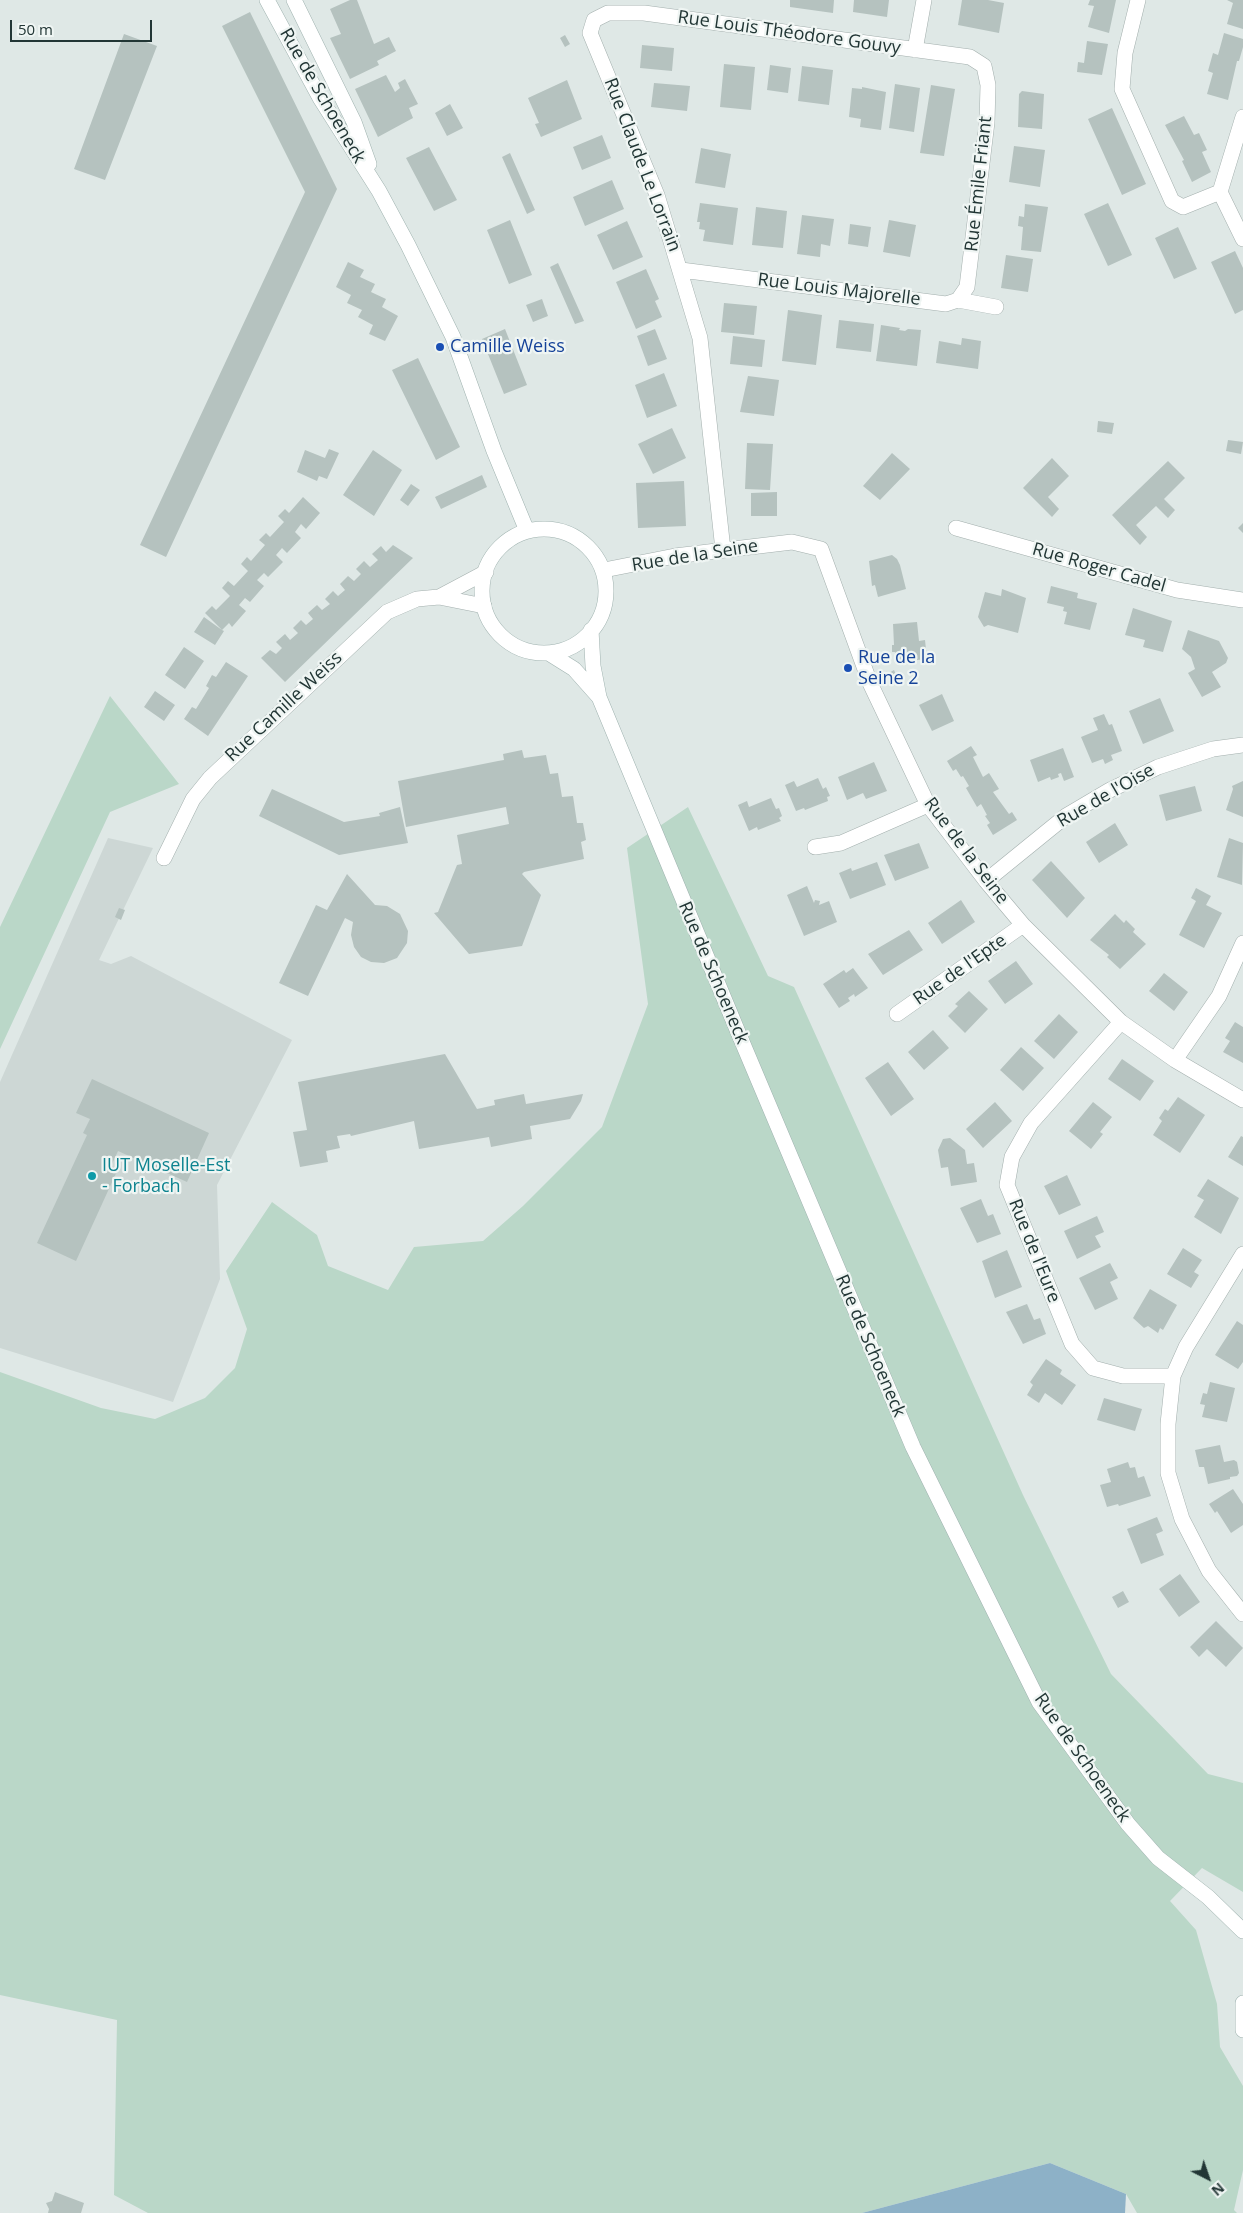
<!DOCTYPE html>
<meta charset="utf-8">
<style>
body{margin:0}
#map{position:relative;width:1243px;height:2213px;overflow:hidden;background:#dfe8e6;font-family:"Open Sans",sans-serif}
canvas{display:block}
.north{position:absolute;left:1183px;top:2153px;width:50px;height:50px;-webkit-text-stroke:4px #eff5f3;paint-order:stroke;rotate:139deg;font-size:14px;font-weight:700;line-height:20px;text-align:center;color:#223635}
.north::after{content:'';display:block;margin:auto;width:18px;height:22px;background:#223635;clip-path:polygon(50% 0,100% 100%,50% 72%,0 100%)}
.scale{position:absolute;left:10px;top:20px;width:142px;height:22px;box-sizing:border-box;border:2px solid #223635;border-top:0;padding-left:6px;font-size:15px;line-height:18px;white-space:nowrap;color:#223635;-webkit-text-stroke:4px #eff5f3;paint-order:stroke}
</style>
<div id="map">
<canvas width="1243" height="2213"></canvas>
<div class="north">N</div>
<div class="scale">50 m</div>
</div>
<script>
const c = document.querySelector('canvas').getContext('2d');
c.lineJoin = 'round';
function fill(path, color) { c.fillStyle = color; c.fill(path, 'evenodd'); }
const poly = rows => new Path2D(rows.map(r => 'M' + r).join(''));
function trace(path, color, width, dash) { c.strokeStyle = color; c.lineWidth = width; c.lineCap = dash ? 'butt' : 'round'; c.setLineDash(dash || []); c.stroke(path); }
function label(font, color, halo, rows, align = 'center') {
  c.font = font + ' "Open Sans",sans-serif'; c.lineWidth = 4.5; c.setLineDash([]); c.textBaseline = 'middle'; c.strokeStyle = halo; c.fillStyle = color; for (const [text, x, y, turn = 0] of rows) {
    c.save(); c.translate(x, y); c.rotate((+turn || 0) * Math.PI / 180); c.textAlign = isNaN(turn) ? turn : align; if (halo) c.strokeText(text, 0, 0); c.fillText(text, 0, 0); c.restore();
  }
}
fill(poly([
 [108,838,153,848,99,960,111,964,131,956,292,1040,217,1185,220,1279,173,1402,0,1348,0,1082]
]), '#cdd7d5');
fill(poly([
 [110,696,179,784,110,812,0,1049,0,927],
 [688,807,768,976,794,987,1023,1495,1111,1674,1208,1774,1243,1783,1243,1892,1202,1868,1170,1901,1196,1930,1217,2004,1220,2047,1243,2086,1243,2170,1234,2210,1237,2213,1137,2213,1126,2194,1050,2163,862,2213,148,2213,114,2195,117,2020,0,1995,0,1372,101,1408,155,1419,205,1398,235,1368,247,1329,226,1271,272,1202,317,1235,328,1266,388,1290,414,1247,483,1241,523,1206,602,1127,648,1004,627,848]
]), '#bad7c8');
fill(poly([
 [1050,2163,1126,2194,1125,2213,862,2213]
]), '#8db1c7');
fill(poly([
 [350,0,357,0,374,44,389,37,396,51,377,61,379,65,350,79,330,38,341,34,330,9],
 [790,0,834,0,833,13,790,7],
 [854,0,889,0,887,17,853,12],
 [962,0,988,0,1004,3,999,33,958,25],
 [1090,0,1116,0,1109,33,1088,27,1094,6,1088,5],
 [1227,0,1243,0,1243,29,1227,24,1233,3],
 [250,12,337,189,166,557,140,545,305,192,222,26],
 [1224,33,1243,39,1243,47,1239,61,1237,61,1228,100,1207,94,1213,73,1208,71,1213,53,1218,55],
 [124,34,157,46,105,180,74,169],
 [565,35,570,44,565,47,560,38],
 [1087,41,1108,44,1102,75,1077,72,1078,62,1084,63],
 [642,45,674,48,672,71,640,68],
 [724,64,755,67,751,110,720,107],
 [770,65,791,68,788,93,767,90],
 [802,66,833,70,829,105,798,101],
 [386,75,395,92,400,88,398,83,405,79,418,104,409,108,413,118,378,137,355,89],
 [567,80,582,119,541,137,535,124,539,123,528,98],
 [654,83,690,86,687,111,651,107],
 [895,84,920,88,914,132,889,128],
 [931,85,955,89,944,156,920,153],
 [862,87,886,92,881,130,860,127,861,119,849,117,852,88,862,89],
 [1022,91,1044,94,1042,129,1018,127,1019,94],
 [450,104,463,128,447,136,435,113],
 [1112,108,1146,184,1122,195,1088,119],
 [1184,116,1194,135,1199,133,1207,150,1202,152,1211,172,1192,182,1182,161,1184,160,1165,125],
 [602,135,611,158,582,170,573,147],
 [1014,146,1045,150,1040,187,1009,182],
 [429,147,457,200,434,211,406,158],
 [701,148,731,154,725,188,695,183],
 [510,153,535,210,527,214,502,157],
 [612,180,624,209,585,226,573,197],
 [700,203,738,208,733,245,703,241,705,230,699,229,700,222,697,222],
 [1108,203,1132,255,1108,266,1084,214],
 [1025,204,1048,207,1041,252,1021,250,1023,227,1018,226,1019,216,1024,217],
 [756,207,787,211,783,248,752,245],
 [802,215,834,219,830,246,821,244,820,257,797,254],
 [510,220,532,275,509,284,487,230],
 [889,220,916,225,910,257,883,252],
 [627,221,643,257,613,270,597,235],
 [850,224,871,227,868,247,848,244],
 [1178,227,1197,269,1174,279,1155,238],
 [1235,251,1243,268,1243,310,1235,314,1211,262],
 [1006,255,1033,259,1028,292,1001,288],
 [348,262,364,270,360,277,375,284,371,292,386,299,382,307,398,316,385,341,369,334,373,325,358,317,362,310,347,303,351,295,336,287],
 [558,263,584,321,575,324,550,267],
 [646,269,659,299,655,301,662,317,636,329,616,282],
 [542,299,548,316,533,322,526,305],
 [724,303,757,306,754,335,721,332],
 [788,310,822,315,816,365,782,361],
 [839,320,874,324,871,352,836,348],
 [881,325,900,328,899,330,905,331,908,329,921,330,917,366,876,361],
 [505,329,527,385,504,394,482,339],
 [655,329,667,359,648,366,637,336],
 [733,336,765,340,762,367,730,364],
 [962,338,981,341,978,369,936,363,939,341,961,345],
 [418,358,460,447,436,460,392,370],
 [664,373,677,406,647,418,635,385],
 [748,376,779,380,774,416,740,412],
 [1098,421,1114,423,1112,434,1097,432],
 [672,428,686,458,653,474,638,444],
 [1228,440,1243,442,1241,454,1226,451],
 [747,443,773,444,770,490,745,489],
 [329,449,339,453,327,479,319,476,317,481,297,472,305,450,325,458],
 [373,450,402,470,374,516,343,495],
 [892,453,910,469,880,500,863,486],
 [1052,458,1069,476,1048,497,1059,509,1052,517,1023,488],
 [1168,461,1185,478,1164,499,1175,510,1168,518,1156,506,1136,525,1147,537,1140,545,1112,515],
 [482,475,487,487,441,509,435,497],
 [684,481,686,526,638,528,636,483],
 [411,484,420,490,408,506,400,500],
 [777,492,777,516,751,516,751,493],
 [303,497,320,513,306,529,301,524,295,532,301,538,287,553,282,548,276,555,283,562,268,577,264,573,257,580,264,586,250,602,245,598,239,605,246,611,232,627,229,623,222,630,224,631,215,645,194,632,204,617,222,630,205,613,212,606,216,610,230,596,222,588,228,581,234,586,248,571,241,564,247,557,251,561,265,545,259,540,266,533,270,537,284,522,278,516,285,509,289,513],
 [1243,523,1243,533,1238,528],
 [393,545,413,558,285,682,261,658,270,650,276,654,282,648,276,642,285,634,290,640,298,633,293,628,301,620,306,625,313,619,308,613,317,605,322,610,330,604,325,599,333,591,338,596,345,590,340,584,348,576,354,581,361,574,356,569,364,561,370,567,378,560,372,554,381,546,386,552],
 [892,555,897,559,900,565,906,589,878,597,875,585,872,586,869,561],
 [1051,586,1078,593,1077,598,1097,603,1090,630,1064,624,1067,612,1063,611,1064,607,1047,603],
 [1002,589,1026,598,1018,633,988,625,984,627,978,617,985,592,1001,596],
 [1133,608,1172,621,1163,652,1143,647,1145,640,1125,635],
 [917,622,919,641,925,640,927,659,896,662,895,652,892,652,892,645,894,645,893,624],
 [1188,630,1219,641,1228,658,1226,663,1212,672,1221,687,1202,697,1188,673,1195,669,1191,657,1182,649],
 [184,647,204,661,185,689,165,675],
 [226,662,248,676,208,736,184,719,192,707,196,709,209,688,206,686,212,675,216,677],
 [894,670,898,680,893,682,889,673],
 [155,691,175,705,164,721,144,707],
 [942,694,954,721,932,731,919,705],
 [1160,698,1174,731,1143,744,1129,711],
 [1104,714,1109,725,1112,724,1122,751,1111,755,1113,760,1105,764,1103,759,1092,763,1081,737,1098,730,1093,718],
 [971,746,977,755,973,757,983,777,989,773,999,789,993,792,1009,814,1012,812,1017,820,993,835,987,825,990,823,985,816,987,815,981,804,977,807,966,788,969,786,963,776,961,777,956,769,953,771,947,761],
 [1063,748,1074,777,1064,781,1061,773,1058,774,1059,777,1051,780,1050,777,1038,782,1030,760],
 [522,750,524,758,546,755,550,774,558,773,562,797,573,796,577,823,583,823,586,840,581,842,584,859,524,872,522,874,541,895,522,946,469,954,434,913,438,912,457,865,462,864,457,835,509,824,506,807,406,827,398,781,498,761,504,760,503,754],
 [874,762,887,791,866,799,863,793,847,800,838,777],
 [818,778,823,789,826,787,830,796,827,797,828,801,805,810,804,808,796,811,785,785,794,781,797,787],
 [1243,781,1243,817,1226,810,1233,789,1232,786],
 [1195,786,1202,811,1166,821,1159,795],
 [272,789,344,822,380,816,379,813,400,807,408,843,339,855,259,816],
 [771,798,776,809,779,808,782,816,779,818,781,821,758,830,757,827,749,831,738,805,747,801,749,807],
 [1115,823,1128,845,1099,863,1086,842],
 [1229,838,1243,843,1242,885,1217,877],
 [919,843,929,868,895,881,884,855],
 [1051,861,1085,898,1067,918,1032,880],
 [877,862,886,885,850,899,839,873,851,868,852,871],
 [347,874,375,905,387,906,400,914,408,931,407,943,397,958,384,963,371,962,361,957,354,947,351,935,353,922,345,918,308,996,279,983,316,905,327,910],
 [807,886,814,903,815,900,820,901,819,905,829,901,837,922,804,936,787,895],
 [1196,888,1211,896,1206,905,1222,913,1204,948,1179,935,1196,901,1191,898],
 [961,900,975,922,942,944,928,923],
 [119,908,125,910,121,920,115,917],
 [1115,914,1124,923,1126,920,1135,929,1133,932,1146,944,1120,969,1107,957,1109,955,1090,940],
 [909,930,923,950,883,975,868,954],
 [1016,961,1033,984,1005,1004,988,981],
 [853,968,868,988,855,997,854,994,848,998,850,1001,839,1008,823,984,844,970,846,973],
 [1164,973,1188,992,1174,1011,1149,991],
 [969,991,988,1009,965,1033,948,1016,958,1006,955,1004],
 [1059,1014,1078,1032,1054,1059,1034,1041],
 [1235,1022,1243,1027,1243,1063,1223,1052,1230,1041,1225,1038],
 [933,1030,949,1048,924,1070,908,1052],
 [1021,1047,1044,1068,1023,1091,1000,1070],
 [445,1054,477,1109,495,1105,494,1100,524,1094,526,1104,583,1094,581,1101,570,1119,530,1126,532,1139,491,1147,489,1137,419,1149,414,1121,351,1136,350,1134,337,1136,340,1148,326,1151,328,1162,300,1167,293,1132,307,1130,298,1082],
 [1122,1059,1154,1081,1140,1101,1108,1079],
 [888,1062,914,1099,891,1116,865,1078],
 [92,1079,209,1133,187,1182,118,1151,111,1166,118,1169,76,1261,37,1243,87,1135,83,1133,90,1119,76,1113],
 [1178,1097,1205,1115,1180,1153,1153,1135,1162,1121,1159,1118,1165,1109,1168,1111],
 [995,1102,1012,1121,983,1148,966,1129],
 [1093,1102,1112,1117,1100,1132,1103,1134,1091,1149,1069,1131],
 [1241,1136,1243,1137,1243,1166,1228,1157],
 [950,1138,965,1150,967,1164,974,1163,977,1182,951,1186,948,1167,941,1168,938,1150,943,1139],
 [1067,1175,1081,1205,1059,1215,1044,1186],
 [1208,1179,1239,1198,1221,1234,1194,1217,1204,1200,1197,1196],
 [981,1199,988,1216,993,1214,1001,1234,977,1243,960,1208],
 [1097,1216,1104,1232,1095,1236,1101,1247,1077,1259,1064,1231],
 [1183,1248,1202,1260,1194,1272,1199,1275,1191,1288,1167,1274],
 [1007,1250,1022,1287,995,1298,982,1261],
 [1110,1263,1118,1278,1110,1282,1118,1299,1095,1310,1079,1278],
 [1150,1289,1177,1305,1163,1330,1160,1328,1158,1333,1148,1326,1144,1328,1133,1318],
 [1027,1304,1034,1320,1040,1318,1046,1334,1023,1344,1006,1312],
 [1237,1321,1243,1325,1243,1362,1238,1369,1215,1355],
 [1046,1359,1062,1370,1060,1374,1076,1385,1062,1405,1045,1393,1039,1403,1027,1395,1033,1385,1030,1382],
 [1210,1382,1235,1388,1227,1422,1202,1417,1205,1405,1200,1404,1203,1393,1207,1394],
 [1104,1398,1142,1409,1135,1431,1097,1420],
 [1220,1445,1224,1462,1234,1460,1237,1462,1239,1473,1237,1476,1230,1477,1230,1479,1208,1484,1204,1467,1199,1467,1195,1450],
 [1128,1462,1130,1468,1135,1467,1138,1478,1144,1476,1151,1496,1119,1506,1118,1504,1107,1507,1100,1485,1111,1482,1107,1469],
 [1233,1489,1243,1504,1243,1525,1231,1533,1217,1511,1215,1513,1209,1504],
 [1157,1517,1163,1531,1156,1534,1164,1555,1141,1564,1127,1529],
 [1180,1574,1200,1602,1179,1617,1159,1589],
 [1123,1591,1129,1602,1118,1608,1112,1597],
 [1216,1621,1243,1648,1226,1667,1207,1649,1199,1657,1190,1647],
 [55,2192,84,2203,81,2213,48,2213,49,2209,46,2203,52,2201]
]), '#b5c2bf');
const street = poly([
 [1138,0,1125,53,1122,89,1172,201,1183,207,1220,192,1243,117],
 [915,50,924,0],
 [1220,192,1243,239],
 [681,270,946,304,958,300,996,307],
 [956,528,1177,590,1243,600],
 [723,550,700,338,657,195,590,33,594,20,608,13,644,13,970,57,984,66,988,85,987,122,967,287,958,300],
 [604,570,675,556,792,542,821,549,870,683,928,805,986,881,1023,925,1121,1022,1175,1060,1243,1100],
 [439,597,486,572],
 [815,847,841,843,928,805],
 [164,858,193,799,210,778,387,612,417,599,439,597,484,606],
 [986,881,1066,816,1110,790,1158,767,1213,749,1243,745],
 [897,1014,1023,925],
 [1121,1022,1031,1123,1012,1157,1007,1185,1072,1344,1093,1368,1123,1376,1173,1376],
 [1175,1060,1219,996,1243,943],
 [1243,1254,1186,1347,1173,1376,1168,1424,1168,1473,1182,1519,1209,1571,1243,1614]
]);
const secondary = poly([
 [267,0,320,98,379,191,408,245,453,337,494,451,527,531],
 [294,0,354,122,369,164],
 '482 591a62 62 0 1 1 124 0a62 62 0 1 1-124 0Z',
 [591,630,593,666,599,697,738,1032,913,1447,1039,1702,1128,1824,1158,1858,1208,1897,1243,1931],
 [550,654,574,669,598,696],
 [1243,2003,1243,2030]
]);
trace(street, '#a3afad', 16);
trace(secondary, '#9fb2af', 16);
trace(street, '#fff', 15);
trace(secondary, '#fff', 15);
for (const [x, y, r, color] of [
 [440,347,5,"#1a4fb4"],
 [848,668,5,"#1a4fb4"],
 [92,1176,5,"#0f9aa8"]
]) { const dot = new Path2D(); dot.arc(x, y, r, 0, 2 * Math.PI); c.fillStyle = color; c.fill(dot); trace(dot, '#eff5f3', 2); }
label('18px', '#223635', '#eff5f3', [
 ["Rue Louis Théodore Gouvy",789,33,8],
 ["Rue de Schoeneck",322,96,60],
 ["Rue Claude Le Lorrain",642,165,69],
 ["Rue Émile Friant",979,184,-84],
 ["Rue Louis Majorelle",839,290,7],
 ["Rue de la Seine",695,556,-9],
 ["Rue Roger Cadel",1099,568,16],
 ["Rue Camille Weiss",284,707,-43],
 ["Rue de l'Oise",1106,796,-30],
 ["Rue de la Seine",966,851,53],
 ["Rue de l'Epte",960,970,-35],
 ["Rue de Schoeneck",713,973,67],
 ["Rue de l'Eure",1034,1251,68],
 ["Rue de Schoeneck",870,1346,67],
 ["Rue de Schoeneck",1082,1758,55]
]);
label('18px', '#164399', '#eff5f3', [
 ["Camille Weiss",450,347],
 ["Rue de la",858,658],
 ["Seine 2",858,679]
], 'left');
label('18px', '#0d838f', '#eff5f3', [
 ["IUT Moselle-Est",102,1166],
 ["- Forbach",102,1187]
], 'left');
</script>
